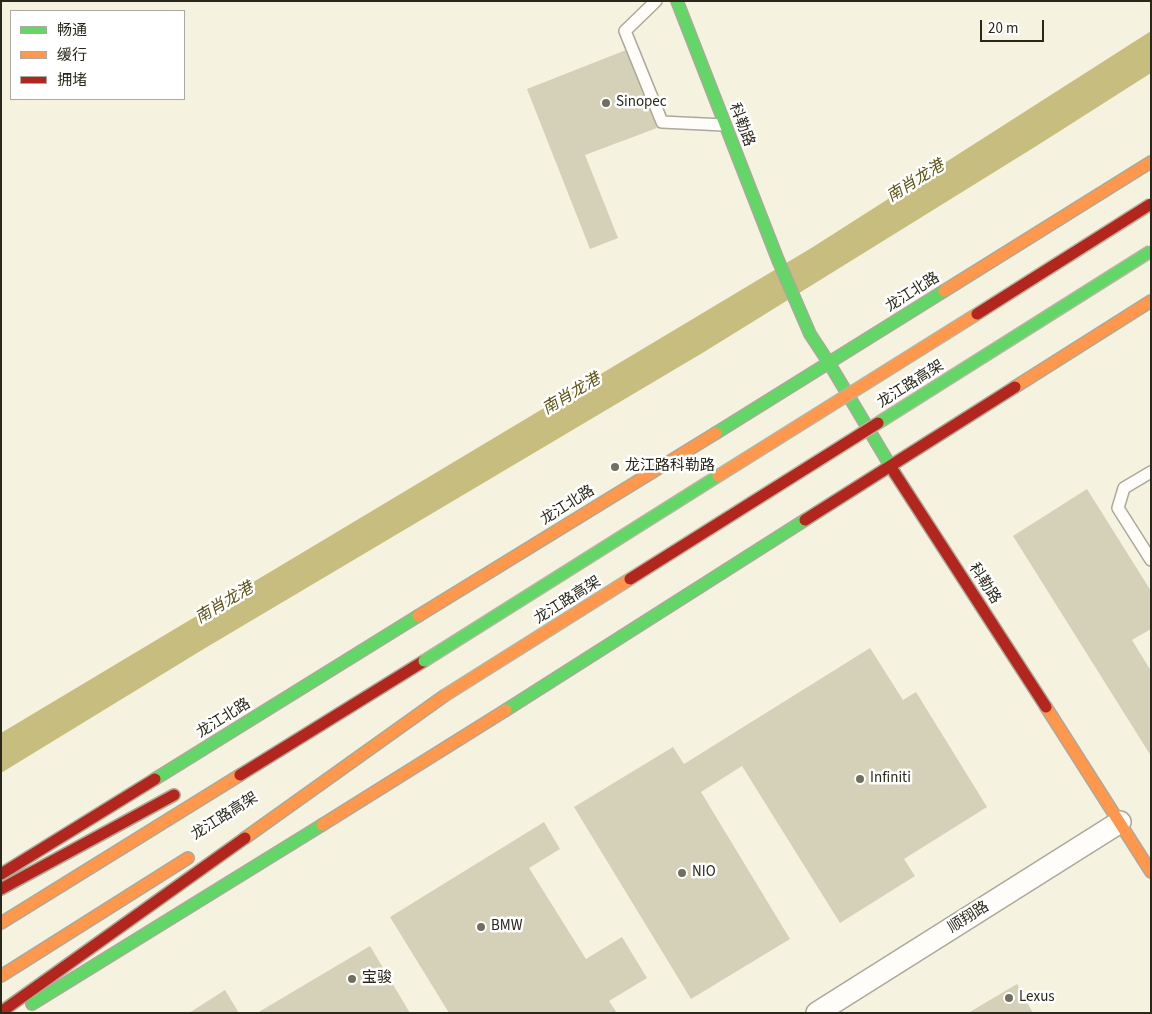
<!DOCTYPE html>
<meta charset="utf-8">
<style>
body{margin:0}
#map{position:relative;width:1152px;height:1014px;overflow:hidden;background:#f5f3df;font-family:"Source Sans 3","Noto Sans SC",sans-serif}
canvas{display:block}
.frame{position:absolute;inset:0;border:2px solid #2a281b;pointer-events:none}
.legend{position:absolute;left:10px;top:10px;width:175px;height:90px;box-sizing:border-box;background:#fff;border:1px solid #aaa9a4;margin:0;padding:6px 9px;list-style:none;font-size:15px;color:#2a281b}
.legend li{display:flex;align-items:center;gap:10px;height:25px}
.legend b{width:25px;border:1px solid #aaa9a4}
.scale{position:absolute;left:980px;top:20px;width:64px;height:22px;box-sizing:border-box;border:2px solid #2a281b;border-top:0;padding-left:6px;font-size:15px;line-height:18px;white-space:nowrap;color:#2a281b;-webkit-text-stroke:4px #fff;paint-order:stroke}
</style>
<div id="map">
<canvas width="1152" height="1014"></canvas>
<div class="frame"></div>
<ul class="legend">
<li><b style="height:6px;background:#63d668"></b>畅通</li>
<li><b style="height:6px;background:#ff974d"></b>缓行</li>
<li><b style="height:6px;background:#b3261e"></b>拥堵</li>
</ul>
<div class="scale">20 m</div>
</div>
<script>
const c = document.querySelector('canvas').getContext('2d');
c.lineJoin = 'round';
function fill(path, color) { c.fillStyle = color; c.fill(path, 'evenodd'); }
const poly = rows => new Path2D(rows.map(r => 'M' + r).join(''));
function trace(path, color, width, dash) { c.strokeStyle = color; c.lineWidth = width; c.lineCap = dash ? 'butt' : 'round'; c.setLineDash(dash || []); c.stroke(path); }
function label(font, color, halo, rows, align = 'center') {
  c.font = font + ' "Source Sans 3","Noto Sans SC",sans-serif'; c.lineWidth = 5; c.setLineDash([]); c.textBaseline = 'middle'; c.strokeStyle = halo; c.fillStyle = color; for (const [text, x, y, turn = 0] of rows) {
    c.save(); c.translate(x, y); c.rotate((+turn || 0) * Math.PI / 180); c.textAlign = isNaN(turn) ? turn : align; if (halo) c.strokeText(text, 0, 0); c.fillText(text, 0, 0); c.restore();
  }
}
fill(poly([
 [1151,31,1151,73,1038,145,704,352,202,650,1,773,1,733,813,247]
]), '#c7bd7f');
fill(poly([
 [626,50,657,128,585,155,618,238,590,249,527,89],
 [1087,489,1151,591,1151,629,1132,640,1151,671,1151,756,1013,536],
 [870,648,903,700,916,692,987,807,904,859,915,876,840,923,742,766,701,792,790,939,691,999,574,807,673,747,684,764],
 [544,822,560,849,529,868,586,959,622,937,647,978,609,1001,617,1013,449,1013,390,917],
 [370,946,410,1013,257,1013],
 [1017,984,1033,1013,968,1013],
 [225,990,239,1013,189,1013]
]), '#d5d1b8');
const lane = poly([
 [656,1,625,31,662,122,724,125],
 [1151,472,1124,488,1118,508,1151,560]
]);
const street = poly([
 [817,1013,1120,822]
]);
const fast = poly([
 [677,1,778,260,810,334,829,363,894,472],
 [716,433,944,291],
 [506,710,805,520],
 [155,779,418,616],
 [32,1004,322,825]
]);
const slow = poly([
 [944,291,1151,162],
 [1015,387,1151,301],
 [418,616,716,433],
 [1046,707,1151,872],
 [322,825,506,710],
 [245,838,444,696],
 [1,923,240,775],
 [1,976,188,858]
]);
const jam = poly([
 [894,472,1046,707],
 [805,520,1015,387],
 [240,775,424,661],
 [1,874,155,779],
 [1,889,174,795],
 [1,1012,245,838]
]);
trace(lane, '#aba99a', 14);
trace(street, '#aba99a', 24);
trace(fast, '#aba99a', 14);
trace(slow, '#aba99a', 14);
trace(jam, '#aba99a', 14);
trace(lane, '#fefdfa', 11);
trace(street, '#fefdfa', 21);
trace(fast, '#63d668', 11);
trace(slow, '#ff974d', 11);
trace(jam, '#b3261e', 11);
const fastBridge = poly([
 [878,423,1151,251],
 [424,661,718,476]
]);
const slowBridge = poly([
 [718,476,977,314],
 [444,696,630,579]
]);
const jamBridge = poly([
 [977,314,1151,204],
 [630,579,878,423]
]);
trace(fastBridge, '#b7b49f', 14, []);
trace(slowBridge, '#b7b49f', 14, []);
trace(jamBridge, '#b7b49f', 14, []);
trace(fastBridge, '#63d668', 11);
trace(slowBridge, '#ff974d', 11);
trace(jamBridge, '#b3261e', 11);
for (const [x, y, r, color] of [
 [606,103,5,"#716f60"],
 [615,467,5,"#716f60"],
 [860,779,5,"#716f60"],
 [682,873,5,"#716f60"],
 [481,927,5,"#716f60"],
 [352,979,5,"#716f60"],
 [1009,998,5,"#716f60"]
]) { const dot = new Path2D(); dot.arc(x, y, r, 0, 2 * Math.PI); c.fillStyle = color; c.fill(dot); trace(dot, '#fff', 2); }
label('15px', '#2a281b', '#fff', [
 ["Sinopec",616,103],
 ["龙江路科勒路",625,467],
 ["Infiniti",870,779],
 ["NIO",692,873],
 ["BMW",491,927],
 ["宝骏",362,979],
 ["Lexus",1019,998]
], 'left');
label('15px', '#2a281b', '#fff', [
 ["科勒路",741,125,69],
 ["龙江北路",913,293,-32],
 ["龙江路高架",911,385,-32],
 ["龙江北路",568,506,-32],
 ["科勒路",984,584,57],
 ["龙江路高架",568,601,-32],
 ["龙江北路",224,719,-32],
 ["龙江路高架",225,817,-32],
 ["顺翔路",969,918,-32]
]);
label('italic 16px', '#5e5518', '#fff', [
 ["南肖龙港",916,182,-32],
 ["南肖龙港",572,395,-31],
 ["南肖龙港",225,604,-31]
]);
</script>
